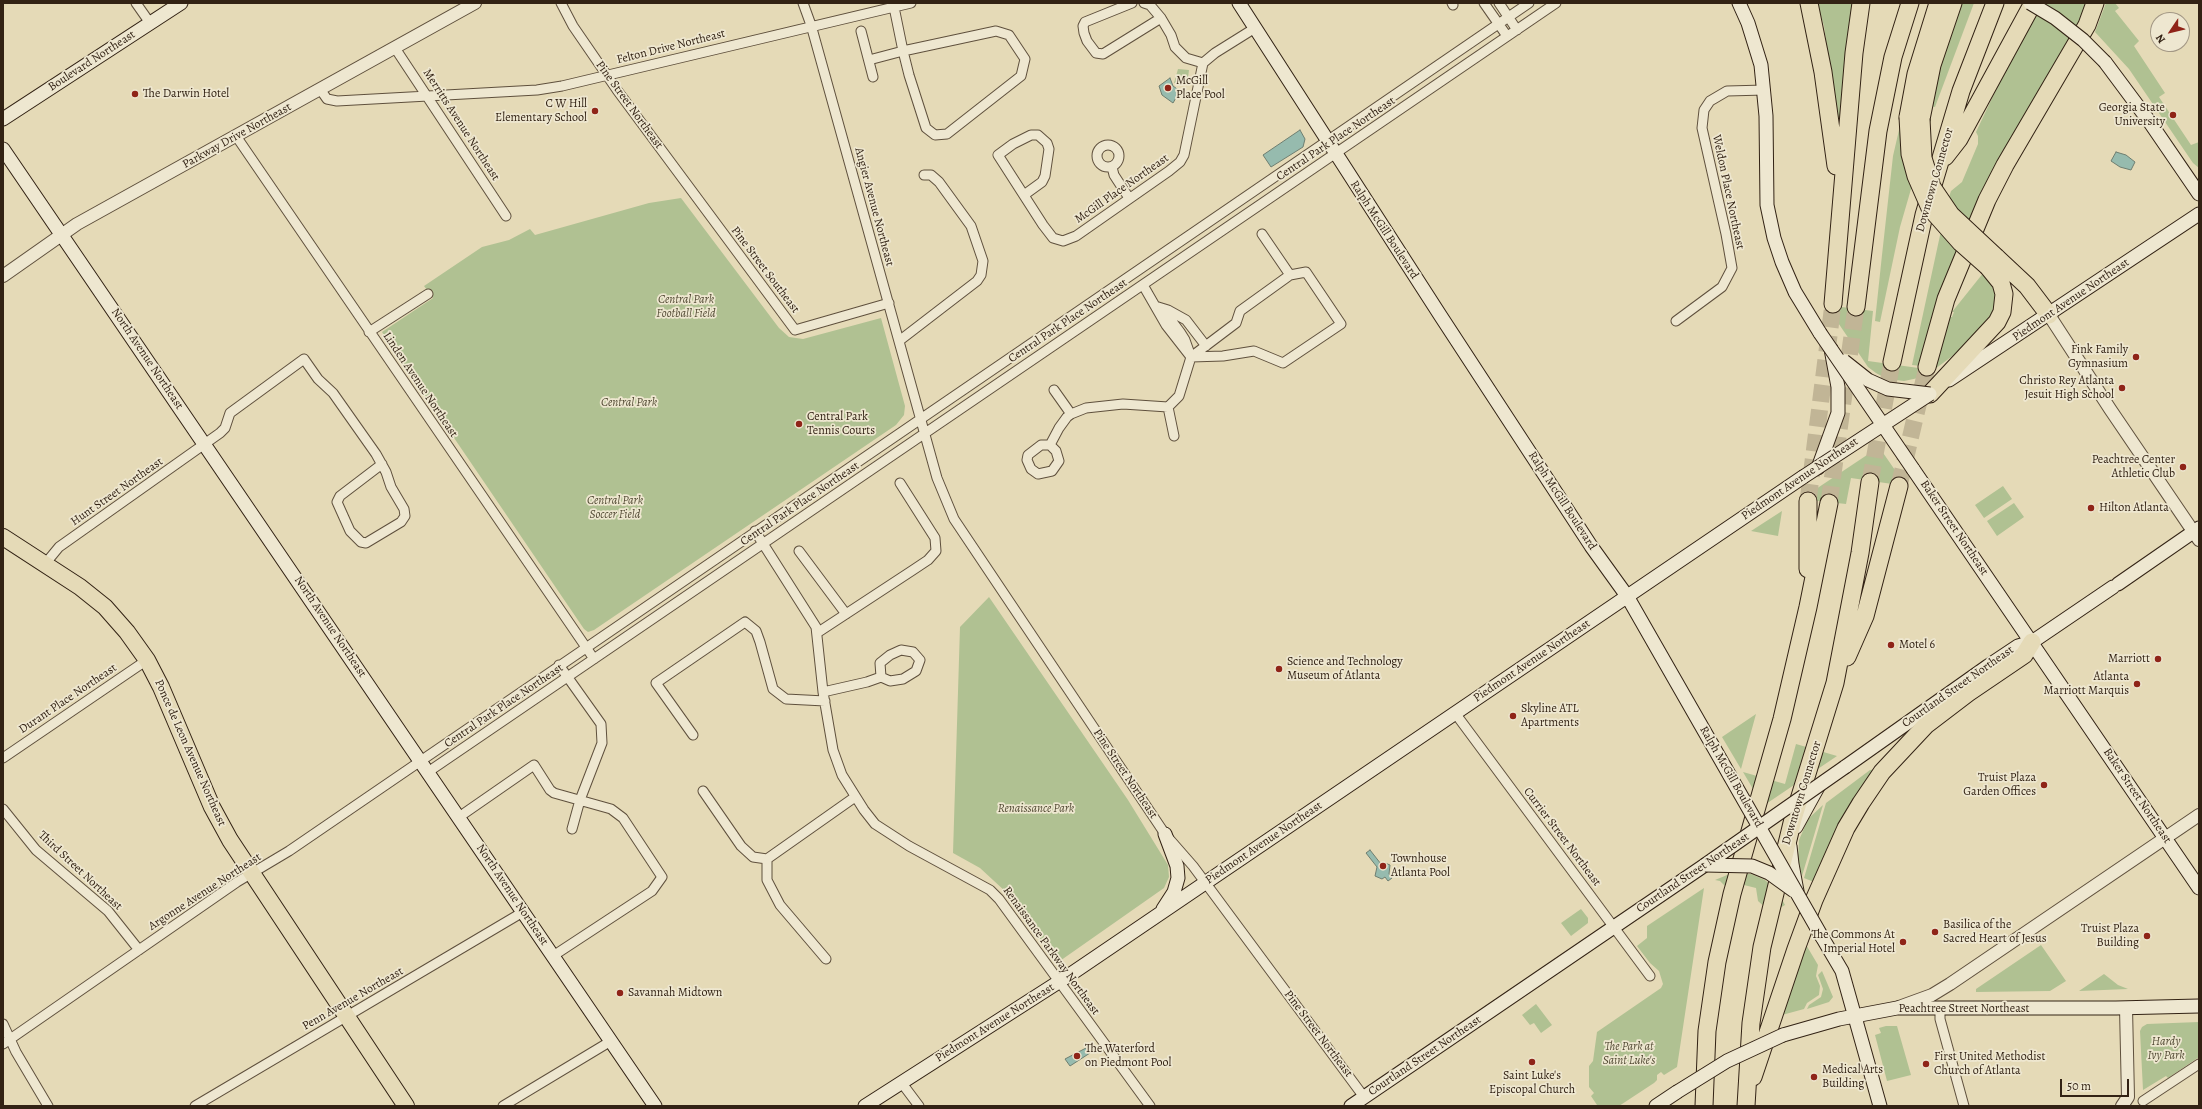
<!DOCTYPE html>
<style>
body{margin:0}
#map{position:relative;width:2202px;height:1109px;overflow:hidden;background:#e5dab7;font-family:Alegreya,serif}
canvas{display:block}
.frame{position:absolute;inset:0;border:4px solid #322214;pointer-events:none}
.north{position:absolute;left:2150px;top:12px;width:40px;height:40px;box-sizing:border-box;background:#eee7d0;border:1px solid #a39885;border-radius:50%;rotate:235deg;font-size:11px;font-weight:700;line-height:16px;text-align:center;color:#322214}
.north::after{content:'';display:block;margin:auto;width:14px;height:18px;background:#8f2418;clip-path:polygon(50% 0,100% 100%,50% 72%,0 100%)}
.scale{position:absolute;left:2060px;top:1079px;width:69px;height:18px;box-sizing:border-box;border:2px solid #322214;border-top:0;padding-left:5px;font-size:12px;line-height:14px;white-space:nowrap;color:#322214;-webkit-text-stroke:3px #eee7d0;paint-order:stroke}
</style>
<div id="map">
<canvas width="2202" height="1109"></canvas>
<div class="frame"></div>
<div class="north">N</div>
<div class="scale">50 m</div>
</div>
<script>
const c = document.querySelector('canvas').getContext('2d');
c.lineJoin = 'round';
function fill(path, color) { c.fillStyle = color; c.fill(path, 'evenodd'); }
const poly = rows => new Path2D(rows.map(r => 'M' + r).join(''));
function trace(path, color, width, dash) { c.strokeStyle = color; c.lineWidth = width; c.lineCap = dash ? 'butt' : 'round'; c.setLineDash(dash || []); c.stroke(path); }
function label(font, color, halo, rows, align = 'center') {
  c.font = font + ' Alegreya,serif'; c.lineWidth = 3.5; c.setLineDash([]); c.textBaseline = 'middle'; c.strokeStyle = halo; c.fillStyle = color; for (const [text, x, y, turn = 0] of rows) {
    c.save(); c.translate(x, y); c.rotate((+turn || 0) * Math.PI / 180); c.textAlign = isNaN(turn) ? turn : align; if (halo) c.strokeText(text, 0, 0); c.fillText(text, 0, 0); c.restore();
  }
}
fill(poly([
 [1817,3,1853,3,1843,131,1838,131,1824,26],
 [1959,3,1974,3,1935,107,1930,106,1939,66],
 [2041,3,2087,3,1921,366,1912,365,1947,203,1951,191,1962,182,1978,144,1978,136,1976,132,2013,54],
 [2106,3,2115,3,2119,8,2115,11,2139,41,2134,46,2165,93,2159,97,2191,145,2199,142,2199,168,2193,163,2129,69,2095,32],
 [1178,69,1189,70,1187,85,1174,83],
 [1902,117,1931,120,1900,227,1880,322,1875,321,1882,255,1893,156],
 [681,198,779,328,789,337,803,339,881,318,905,406,904,415,896,425,594,630,588,632,584,629,382,332,433,298,424,286,482,247,509,240,530,229,535,235,649,203],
 [1984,272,1994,284,1998,310,1955,354,1935,369,1950,317,1952,317,1954,312,1952,312],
 [1826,305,1873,311,1868,361,1933,370,1923,377,1904,381,1887,379,1876,373,1868,367],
 [1879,447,1906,486,1851,478,1846,504,1801,499],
 [2003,486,2012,499,1984,518,1975,505],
 [2014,503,2024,517,1997,536,1987,521],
 [1782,511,1778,536,1751,531],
 [989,597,1128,800,1168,865,1169,877,1164,888,1057,963,1006,892,980,868,953,853,960,627],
 [1756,714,1741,769,1722,737],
 [1796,744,1837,756,1763,806,1743,772,1785,784],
 [1878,769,1814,882,1804,878,1826,803,1870,770],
 [1823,805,1802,876,1798,859,1799,840,1808,819],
 [1732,873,1751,874,1765,880,1778,892,1785,905,1778,909,1767,909,1758,901,1756,888,1744,885,1743,889,1739,890,1726,887,1720,881,1715,880],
 [1704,888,1677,1067,1664,1075,1661,1072,1657,1075,1657,1080,1654,1083,1619,1106,1596,1106,1597,1105,1591,1096,1594,1093,1589,1087,1589,1066,1593,1061,1597,1032,1661,988,1663,984,1659,971,1650,963,1637,946,1647,938,1647,926],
 [1581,909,1588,918,1588,923,1571,936,1561,923],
 [1805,943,1818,965,1816,976,1820,986,1819,995,1807,1003,1804,1009,1782,1015],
 [2041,945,2066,981,2050,991,1976,992,1976,989],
 [1822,971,1833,997,1829,1002,1807,1009,1809,1005,1821,997,1823,989,1818,975],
 [2104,974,2118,985,2128,989,2079,991],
 [1536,1004,1552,1025,1541,1033,1534,1023,1530,1025,1522,1015],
 [2199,1022,2199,1057,2168,1078,2166,1076,2143,1090,2140,1031,2142,1027,2147,1024],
 [1886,1026,1897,1026,1911,1075,1887,1081,1875,1035,1881,1033,1879,1028]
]), '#b0c192');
const water = poly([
 [1170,78,1173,86,1180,91,1173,103,1162,95,1159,86,1170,78],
 [1300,130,1305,139,1303,147,1271,167,1263,155,1300,130],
 [2116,152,2126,155,2135,162,2131,170,2120,167,2111,161,2116,152],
 [1370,850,1381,864,1385,863,1390,865,1389,874,1392,878,1388,881,1385,877,1382,879,1375,876,1377,867,1366,853,1370,850],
 [1086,1048,1090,1053,1070,1066,1065,1059,1086,1048]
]);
fill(water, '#96bbae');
trace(water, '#6e7e70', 1);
trace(poly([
 [1870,482,1892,362],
 [1899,486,1927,367],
 [1808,501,1833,304],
 [1829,503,1856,307]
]), '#c1b596', 17, [17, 8]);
const minor = poly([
 [136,3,150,23],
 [561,3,573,26,617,90,795,330,889,303],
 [803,3,811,25,937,478,954,519,1165,834,1193,866,1364,1097],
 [1132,3,1085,22,1083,26,1084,33,1087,41,1096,53,1103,54,1161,18],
 [1144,3,1150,5,1161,18,1171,35,1175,47,1186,58,1203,63],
 [1452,3,1453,5],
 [1484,3,1507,36],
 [1499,3,1517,30],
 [861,31,873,77],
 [395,48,506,216],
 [869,60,903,51,996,31,1009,35,1025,59,1021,76,947,134,935,135,926,128,909,75,903,51,894,7],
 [320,89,327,99,337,101,537,90,562,86,911,3],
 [236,136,594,659],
 '1097 156a11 11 0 1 1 22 0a11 11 0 1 1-22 0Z',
 [1112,167,1114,175,1129,198],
 [1024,195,1042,182,1045,176,1049,149,1047,143,1038,135,1031,135,1013,144,998,155,1043,225,1053,238,1063,241,1076,236,1169,171,1180,162,1184,155,1203,63,1215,53,1255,28],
 [1262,234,1290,275],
 [1143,285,1166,325,1191,357],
 [1155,306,1168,310,1186,320,1206,346],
 [1160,314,1171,320,1180,332,1185,340,1190,354],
 [1676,321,1722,287,1732,268,1726,234,1702,128,1704,110,1710,101,1727,91,1765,90],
 [369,332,428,294],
 [899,341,977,281,981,275,983,261,971,226,939,182,931,175,924,175],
 [1054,390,1071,414],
 [1168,407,1174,436],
 [1050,445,1056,451,1059,461,1052,471,1038,474,1031,469,1027,460,1028,455,1041,445,1050,445,1059,428,1067,417,1071,414,1086,408,1123,404,1168,407,1179,396,1191,357,1236,323,1240,311,1290,275,1306,272,1341,324,1283,363,1254,351,1223,356,1191,357],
 [755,531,816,627,823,692,833,750,842,775,864,810,875,824,909,846,990,890,999,899,1150,1106],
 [799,551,846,614],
 [45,564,59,547,220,433,225,428,230,413,304,359,318,379,333,393,376,454,386,472,391,487,404,509,405,516,401,522,366,543,361,542,350,531,337,502,340,496,382,464],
 [817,633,913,570,928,560,936,551,935,538,900,483],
 [559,665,601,724,602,743,580,800,572,829],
 [823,692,867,682,881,677,890,681,903,679,916,671,920,660,913,652,901,650,890,655,880,663,881,677],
 [1455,713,1650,976],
 [693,735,656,683,745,622,756,631,760,642,773,689,786,699,825,701],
 [3,758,147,660],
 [428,772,1556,3],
 [703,791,741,846,753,857,767,859],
 [3,809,36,850,108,911,139,950],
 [459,817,534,765,550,790,554,793,611,809,623,818,662,877,652,891,553,956],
 [826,959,780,905,767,880,767,859,855,797],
 [1940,1008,1940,1019,1964,1106],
 [3,1024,16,1052,48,1106],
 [3,1044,237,882,289,851,1529,3],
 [901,1082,919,1106],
 [2143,1101,2199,1064],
 [195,1106,523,912],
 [503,1106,611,1041]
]);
const tertiary = poly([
 [3,276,77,224,475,3],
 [2049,315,2110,409,2199,540],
 [1899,1007,1932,995,1950,984,2199,815],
 [2122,1106,2128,1097,2126,1008]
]);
const secondary = poly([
 [1239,3,1440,315,1591,546,1627,596,1730,776],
 [1739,3,1748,23,1761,65,1766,116,1767,205,1774,238,1782,262,1795,292,1820,333],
 [2105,62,2149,121,2199,194],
 [3,119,181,3],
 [3,149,655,1106],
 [1949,380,2199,214],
 [1818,468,1838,413,1838,387,1831,349],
 [1913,469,2199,888],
 [2118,584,2199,528],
 [1845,767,1988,666,2018,646,2032,642,2113,587],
 [1796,827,1818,787],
 [1790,846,1792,864,1797,891],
 [1163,909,1174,892,1178,878,1177,866,1165,834],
 [1822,937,1842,971,1880,1106],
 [1783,1035,1839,1019,1897,1008,2116,1008,2199,1006],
 [865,1106,1068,976,1803,477],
 [1351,1106,1705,865],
 [1656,1106,1677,1092]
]);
const trunk = poly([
 [3,537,80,587,105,607,127,632,147,660,161,687,212,807,230,840,406,1106]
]);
const motorway = poly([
 [1809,3,1823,72,1836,166],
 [1908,117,1916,74,1938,3],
 [1921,119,1932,65,1953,3],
 [1945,157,1959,139,2033,3],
 [1996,257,2027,286,2049,315],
 [1833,304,1854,53,1861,3],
 [1856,307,1878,131,1893,57,1910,3],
 [1892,362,1924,215,1961,91,1995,3],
 [1927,367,1946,299,1987,200,2005,165,2087,25,2095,3],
 [1930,394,1997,322,2002,312,2004,294,2001,283,1988,267],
 [1808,569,1808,501],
 [1847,657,1865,616,1899,486],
 [1753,1077,1796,949,1814,900,1846,828,1861,803,1882,772,1926,725,1968,693,2024,655,2032,642],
 [1704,1106,1707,1031,1717,962,1732,894,1782,719,1808,607,1829,503],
 [1746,1106,1751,1023,1762,947,1793,819,1835,683,1860,553,1870,482]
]);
trace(minor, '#5f503d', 11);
trace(tertiary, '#5f503d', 14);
trace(secondary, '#322214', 15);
trace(trunk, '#322214', 18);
trace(motorway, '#322214', 19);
trace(minor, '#eee7d0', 9);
trace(tertiary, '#eee7d0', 12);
trace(secondary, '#eee7d0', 13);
trace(trunk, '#e5dab7', 16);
trace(motorway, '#e5dab7', 17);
const secondaryBridge = poly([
 [2030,3,2055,18,2083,40,2105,62],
 [1820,333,1913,469],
 [1844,361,1868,380,1888,389,1930,394],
 [1803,477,1930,394],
 [1730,776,1822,937],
 [1705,865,1845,767],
 [1705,865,1752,866,1769,873,1794,891],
 [1677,1092,1727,1061,1783,1035]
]);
const motorwayBridge = poly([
 [1908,117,1910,154,1916,176,1930,208,1961,243,1988,267],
 [1921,119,1923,158,1932,187,1951,215,1996,257]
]);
trace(secondaryBridge, '#322214', 15, []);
trace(motorwayBridge, '#322214', 19, []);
trace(secondaryBridge, '#eee7d0', 13);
trace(motorwayBridge, '#e5dab7', 17);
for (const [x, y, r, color] of [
 [1168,88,4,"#8f2418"],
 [135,94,4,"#8f2418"],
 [595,111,4,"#8f2418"],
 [2173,115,4,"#8f2418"],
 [2136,357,4,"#8f2418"],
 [2122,388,4,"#8f2418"],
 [799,424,4,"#8f2418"],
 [2183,467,4,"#8f2418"],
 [2091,508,4,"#8f2418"],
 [1891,645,4,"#8f2418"],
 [2158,659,4,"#8f2418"],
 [1279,669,4,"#8f2418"],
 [2137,684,4,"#8f2418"],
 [1513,716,4,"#8f2418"],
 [2044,785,4,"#8f2418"],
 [1383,866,4,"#8f2418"],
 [1935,932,4,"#8f2418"],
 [2147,936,4,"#8f2418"],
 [1903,942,4,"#8f2418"],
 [620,993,4,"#8f2418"],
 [1077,1056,4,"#8f2418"],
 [1532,1062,4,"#8f2418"],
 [1926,1064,4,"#8f2418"],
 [1814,1077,4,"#8f2418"]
]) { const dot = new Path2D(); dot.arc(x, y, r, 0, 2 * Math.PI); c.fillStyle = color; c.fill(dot); trace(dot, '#eee7d0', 1.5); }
label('12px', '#322214', '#eee7d0', [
 ["Felton Drive Northeast",671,47,-14],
 ["Boulevard Northeast",92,61,-33],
 ["Pine Street Northeast",629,105,54],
 ["Merritts Avenue Northeast",461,125,57],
 ["Parkway Drive Northeast",237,136,-29],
 ["Central Park Place Northeast",1336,139,-34],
 ["Downtown Connector",1935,180,-74],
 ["McGill Place Northeast",1122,189,-35],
 ["Weldon Place Northeast",1728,192,78],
 ["Angier Avenue Northeast",874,207,75],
 ["Ralph McGill Boulevard",1384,230,57],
 ["Pine Street Southeast",765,270,53],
 ["Piedmont Avenue Northeast",2071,300,-34],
 ["Central Park Place Northeast",1068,321,-34],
 ["North Avenue Northeast",147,359,56],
 ["Linden Avenue Northeast",420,385,56],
 ["Piedmont Avenue Northeast",1800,479,-34],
 ["Hunt Street Northeast",117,492,-35],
 ["Ralph McGill Boulevard",1562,501,57],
 ["Central Park Place Northeast",800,504,-34],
 ["Baker Street Northeast",1954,528,56],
 ["North Avenue Northeast",330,627,56],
 ["Piedmont Avenue Northeast",1532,661,-34],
 ["Courtland Street Northeast",1958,687,-35],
 ["Durant Place Northeast",68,699,-34],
 ["Central Park Place Northeast",504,706,-34],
 ["Ponce de Leon Avenue Northeast",190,753,66],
 ["Pine Street Northeast",1125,774,56],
 ["Ralph McGill Boulevard",1731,777,60],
 ["Downtown Connector",1802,793,-73],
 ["Baker Street Northeast",2137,796,56],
 ["Currier Street Northeast",1562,837,53],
 ["Piedmont Avenue Northeast",1264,843,-34],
 ["Third Street Northeast",80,871,43],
 ["Courtland Street Northeast",1693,873,-34],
 ["Argonne Avenue Northeast",205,892,-33],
 ["North Avenue Northeast",512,895,56],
 ["Renaissance Parkway Northeast",1051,951,54],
 ["Penn Avenue Northeast",353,999,-30],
 ["Peachtree Street Northeast",1964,1009],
 ["Piedmont Avenue Northeast",995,1023,-32],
 ["Pine Street Northeast",1318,1034,53],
 ["Courtland Street Northeast",1425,1056,-34]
]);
label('12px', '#322214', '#eee7d0', [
 ["McGill",1176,81],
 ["Place Pool",1176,95],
 ["The Darwin Hotel",143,94],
 ["C W Hill",587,104,"right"],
 ["Elementary School",587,118,"right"],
 ["Georgia State",2165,108,"right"],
 ["University",2165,122,"right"],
 ["Fink Family",2128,350,"right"],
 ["Gymnasium",2128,364,"right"],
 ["Christo Rey Atlanta",2114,381,"right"],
 ["Jesuit High School",2114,395,"right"],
 ["Central Park",807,417],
 ["Tennis Courts",807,431],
 ["Peachtree Center",2175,460,"right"],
 ["Athletic Club",2175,474,"right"],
 ["Hilton Atlanta",2099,508],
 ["Motel 6",1899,645],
 ["Marriott",2150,659,"right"],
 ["Science and Technology",1287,662],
 ["Museum of Atlanta",1287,676],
 ["Atlanta",2129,677,"right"],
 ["Marriott Marquis",2129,691,"right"],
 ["Skyline ATL",1521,709],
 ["Apartments",1521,723],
 ["Truist Plaza",2036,778,"right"],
 ["Garden Offices",2036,792,"right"],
 ["Townhouse",1391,859],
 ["Atlanta Pool",1391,873],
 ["Basilica of the",1943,925],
 ["Sacred Heart of Jesus",1943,939],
 ["Truist Plaza",2139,929,"right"],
 ["Building",2139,943,"right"],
 ["The Commons At",1895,935,"right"],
 ["Imperial Hotel",1895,949,"right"],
 ["Savannah Midtown",628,993],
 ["The Waterford",1085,1049],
 ["on Piedmont Pool",1085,1063],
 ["First United Methodist",1934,1057],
 ["Church of Atlanta",1934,1071],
 ["Medical Arts",1822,1070],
 ["Building",1822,1084],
 ["Saint Luke's",1532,1076,"center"],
 ["Episcopal Church",1532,1090,"center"]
], 'left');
label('italic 12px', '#524a34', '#eee7d0', [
 ["Central Park",686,300],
 ["Football Field",686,314],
 ["Central Park",629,403],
 ["Central Park",615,501],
 ["Soccer Field",615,515],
 ["Renaissance Park",1036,809],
 ["Hardy",2166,1042],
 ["Ivy Park",2166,1056],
 ["The Park at",1629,1047],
 ["Saint Luke's",1629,1061]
]);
</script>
